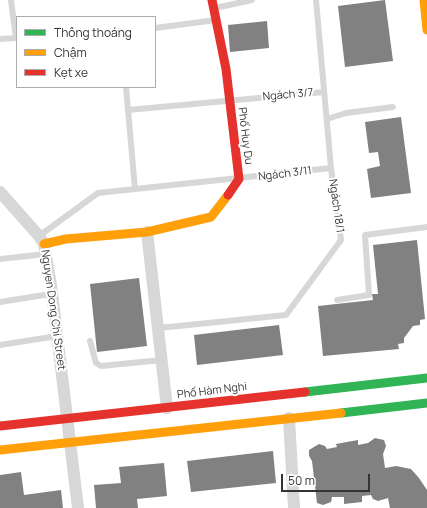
<!DOCTYPE html>
<meta charset="utf-8">
<style>
body{margin:0}
#map{position:relative;width:427px;height:508px;overflow:hidden;background:#fff;font-family:Manrope,sans-serif}
canvas{display:block}
.legend{position:absolute;left:16px;top:16px;width:140px;height:72px;box-sizing:border-box;background:#fff;border:1px solid #adadad;margin:0;padding:5px 7px;list-style:none;font-size:12px;color:#333}
.legend li{display:flex;align-items:center;gap:8px;height:20px}
.legend b{width:20px;border:1px solid #adadad}
.scale{position:absolute;left:281px;top:474px;width:89px;height:18px;box-sizing:border-box;border:2px solid #333;border-top:0;padding-left:5px;font-size:12px;line-height:14px;white-space:nowrap;color:#333;-webkit-text-stroke:3px #fff;paint-order:stroke}
</style>
<div id="map">
<canvas width="427" height="508"></canvas>
<ul class="legend">
<li><b style="height:5px;background:#30b455"></b>Thông thoáng</li>
<li><b style="height:5px;background:#ff9f0a"></b>Chậm</li>
<li><b style="height:5px;background:#e5322d"></b>Kẹt xe</li>
</ul>
<div class="scale">50 m</div>
</div>
<script>
const c = document.querySelector('canvas').getContext('2d');
c.lineJoin = 'round';
function fill(path, color) { c.fillStyle = color; c.fill(path, 'evenodd'); }
const poly = rows => new Path2D(rows.map(r => 'M' + r).join(''));
function trace(path, color, width, dash) { c.strokeStyle = color; c.lineWidth = width; c.lineCap = dash ? 'butt' : 'round'; c.setLineDash(dash || []); c.stroke(path); }
function label(font, color, halo, rows, align = 'center') {
  c.font = font + ' Manrope,sans-serif'; c.lineWidth = 4; c.setLineDash([]); c.textBaseline = 'middle'; c.strokeStyle = halo; c.fillStyle = color; for (const [text, x, y, turn = 0] of rows) {
    c.save(); c.translate(x, y); c.rotate((+turn || 0) * Math.PI / 180); c.textAlign = isNaN(turn) ? turn : align; if (halo) c.strokeText(text, 0, 0); c.fillText(text, 0, 0); c.restore();
  }
}
fill(poly([
 [385,0,393,61,345,67,338,6],
 [267,21,269,48,230,52,228,25],
 [401,117,411,193,371,198,367,169,380,166,378,152,369,153,365,122],
 [417,240,425,319,420,320,420,325,413,326,404,338,404,343,398,344,399,349,323,356,318,306,373,300,372,294,378,294,373,245],
 [139,278,147,346,97,352,90,284],
 [279,325,283,355,197,365,194,335],
 [375,438,384,440,386,446,383,454,385,468,396,466,411,469,419,478,427,490,427,508,390,508,388,498,378,501,373,499,371,495,362,496,362,502,344,504,344,497,332,497,331,502,323,505,317,503,312,461,309,456,309,450,319,444,325,446,327,449,337,447,336,444,358,440,358,445,368,443],
 [273,451,276,483,191,492,187,461],
 [164,463,167,496,137,499,138,508,96,508,94,485,121,483,119,467],
 [21,472,24,495,61,490,63,508,0,508,0,475]
]), '#818181');
trace(poly([
 [11,0,16,38],
 [215,8,252,0],
 [155,28,216,20],
 [0,39,17,38],
 [126,87,135,189],
 [128,110,324,92],
 [327,119,346,113,393,107],
 [39,236,98,193,331,168],
 [0,259,46,254],
 [337,300,369,295,365,235,427,227],
 [0,302,44,295,52,295],
 [159,328,286,315,341,240,331,168,316,0],
 [90,341,96,363,101,366,162,360],
 [0,345,57,336]
]), '#d7d7d7', 6);
trace(poly([
 [0,192,39,236,44,244,51,285,78,508],
 [147,232,167,408],
 [289,418,294,508]
]), '#d7d7d7', 12);
trace(poly([
 [305,392,427,378],
 [341,413,427,403]
]), '#30b455', 9);
trace(poly([
 [424,0,427,30],
 [44,244,66,239,147,232,211,217,228,195],
 [0,450,341,413]
]), '#ff9f0a', 9);
trace(poly([
 [212,0,226,69,239,179,228,195],
 [0,426,305,392]
]), '#e5322d', 9);
label('11px', '#333', '#fff', [
 ["Ngách 3/7",288,95,-5],
 ["Phố Huy Du",245,136,83],
 ["Ngách 3/11",285,174,-7],
 ["Ngách 18/1",336,206,82],
 ["Nguyen Dong Chi Street",53,310,82],
 ["Phố Hàm Nghi",212,391,-7]
]);
</script>
